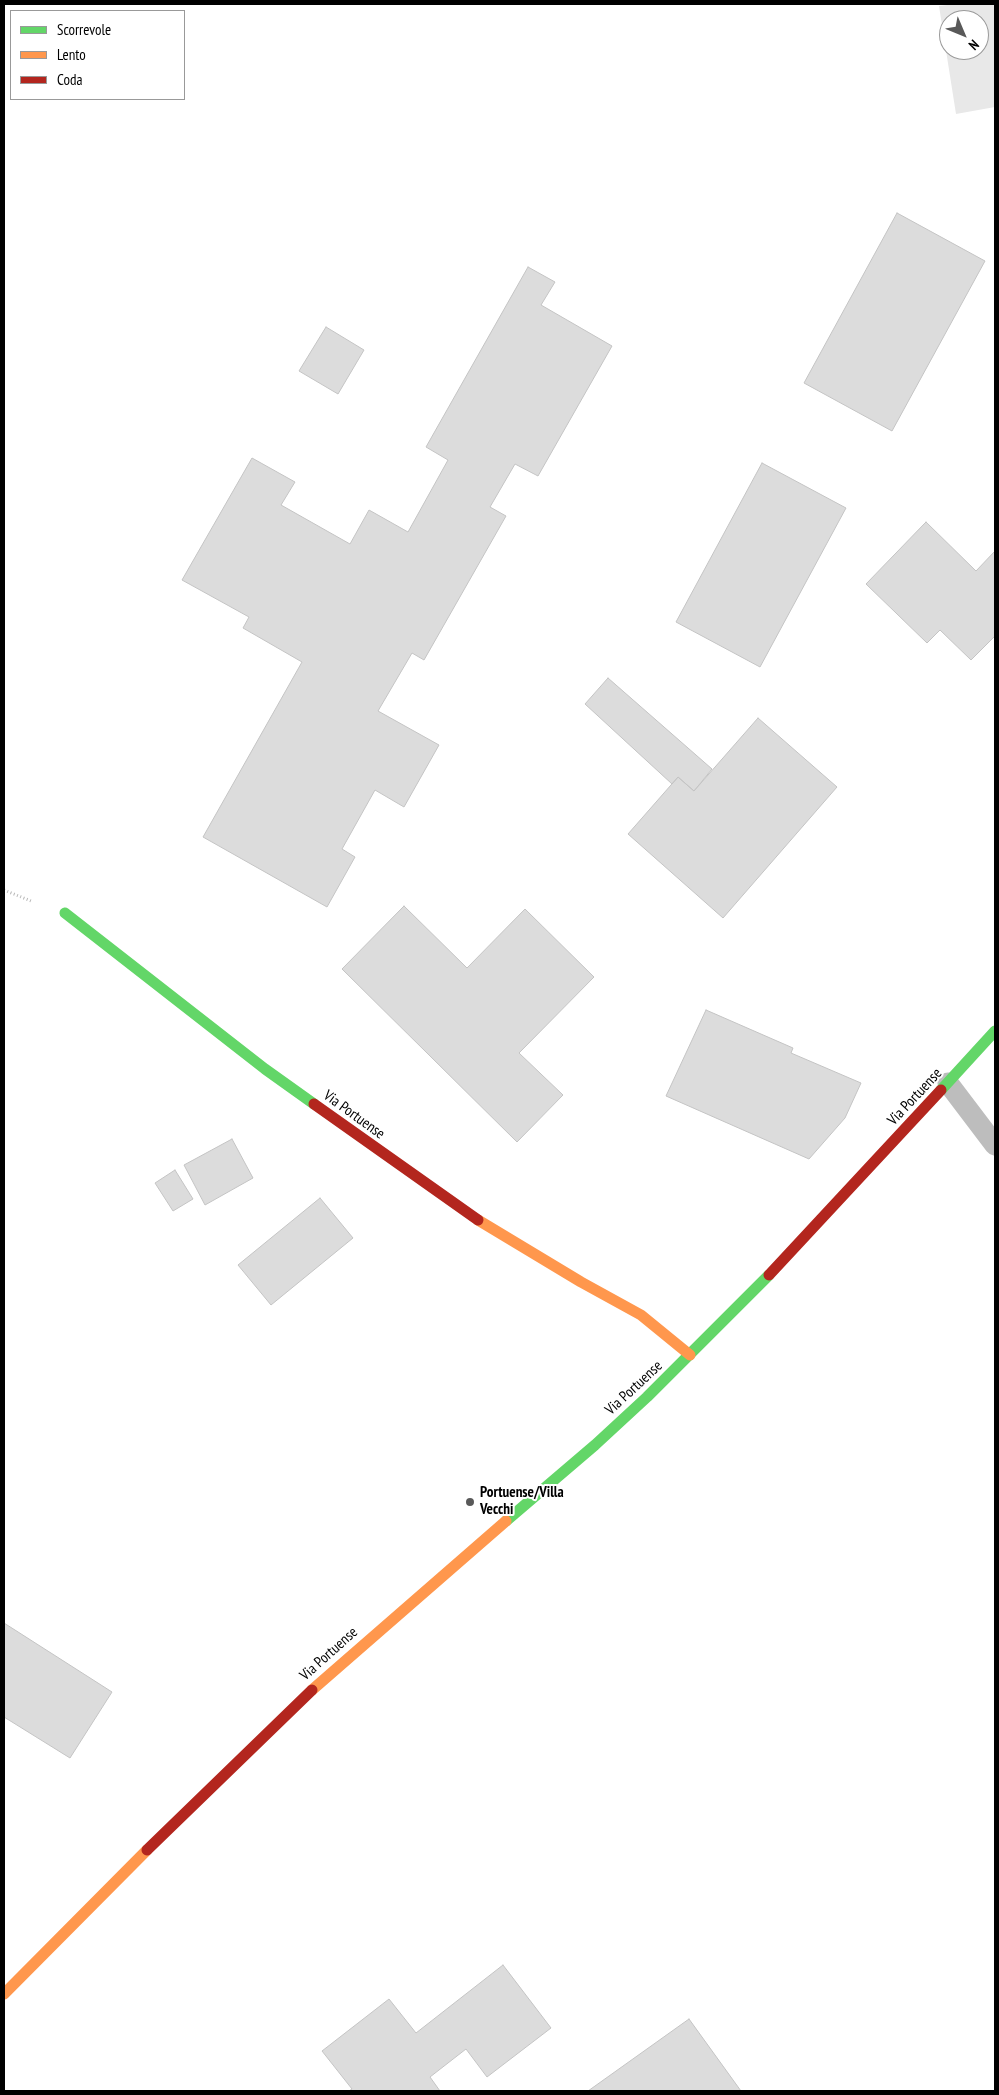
<!DOCTYPE html>
<style>
body{margin:0}
#map{position:relative;width:999px;height:2095px;overflow:hidden;background:#fff;font-family:"PT Sans Narrow",sans-serif}
canvas{display:block}
.frame{position:absolute;inset:0;border:5px solid #000;pointer-events:none}
.legend{position:absolute;left:10px;top:10px;width:175px;height:90px;box-sizing:border-box;background:#fff;border:1px solid #999;margin:0;padding:6px 9px;list-style:none;font-size:15px;color:#000}
.legend li{display:flex;align-items:center;gap:10px;height:25px}
.legend b{width:25px;border:1px solid #999}
.north{position:absolute;left:939px;top:10px;width:50px;height:50px;box-sizing:border-box;background:#fff;border:1px solid #999;border-radius:50%;rotate:135deg;font-size:14px;font-weight:700;line-height:20px;text-align:center;color:#000}
.north::after{content:'';display:block;margin:auto;width:18px;height:22px;background:#595959;clip-path:polygon(50% 0,100% 100%,50% 72%,0 100%)}
</style>
<div id="map">
<canvas width="999" height="2095"></canvas>
<div class="frame"></div>
<ul class="legend">
<li><b style="height:6px;background:#63d668"></b>Scorrevole</li>
<li><b style="height:6px;background:#ff974d"></b>Lento</li>
<li><b style="height:6px;background:#b3261e"></b>Coda</li>
</ul>
<div class="north">N</div>
</div>
<script>
const c = document.querySelector('canvas').getContext('2d');
c.lineJoin = 'round';
function fill(path, color) { c.fillStyle = color; c.fill(path, 'evenodd'); }
const poly = rows => new Path2D(rows.map(r => 'M' + r).join(''));
function trace(path, color, width, dash) { c.strokeStyle = color; c.lineWidth = width; c.lineCap = dash ? 'butt' : 'round'; c.setLineDash(dash || []); c.stroke(path); }
function label(font, color, halo, rows, align = 'center') {
  c.font = font + ' "PT Sans Narrow",sans-serif'; c.lineWidth = 4; c.setLineDash([]); c.textBaseline = 'middle'; c.strokeStyle = halo; c.fillStyle = color; for (const [text, x, y, turn = 0] of rows) {
    c.save(); c.translate(x, y); c.rotate((+turn || 0) * Math.PI / 180); c.textAlign = isNaN(turn) ? turn : align; if (halo) c.strokeText(text, 0, 0); c.fillText(text, 0, 0); c.restore();
  }
}
fill(poly([
 [955,4,995,4,995,107,956,114,939,6],
 [949,20,979,20,979,50,949,50]
]), '#e8e8e8');
const building = poly([
 [897,213,985,261,892,431,804,383,897,213],
 [528,267,555,282,541,305,612,346,538,476,515,464,490,507,506,516,424,660,412,653,378,711,439,745,404,807,375,790,342,849,355,857,327,907,203,837,302,662,243,628,249,617,182,580,252,458,295,482,281,505,350,544,369,510,408,532,448,460,426,447,528,267],
 [326,327,364,350,338,394,299,371,326,327],
 [762,463,846,508,760,667,676,622,762,463],
 [926,522,976,571,995,551,995,636,971,660,940,630,927,643,866,584,926,522],
 [608,678,712,769,694,791,678,777,672,784,585,704,608,678],
 [758,718,837,787,723,918,628,834,678,777,694,791,758,718],
 [404,906,467,968,525,909,594,977,519,1053,563,1095,517,1142,342,969,404,906],
 [706,1010,793,1048,791,1053,861,1083,845,1118,809,1159,666,1096,706,1010],
 [232,1139,253,1178,205,1205,184,1165,232,1139],
 [175,1170,193,1199,173,1211,155,1183,175,1170],
 [320,1198,353,1238,271,1305,238,1265,320,1198],
 [4,1623,112,1692,70,1758,4,1717,4,1623],
 [503,1965,551,2028,487,2077,466,2049,430,2077,440,2091,349,2091,352,2089,322,2051,389,1999,416,2033,503,1965],
 [689,2019,741,2091,588,2091,689,2019]
]);
fill(building, '#dcdcdc');
trace(building, '#c4c4c4', 1);
trace(poly([
 [4,890,31,901]
]), '#b8b8b8', 3, [1, 2.5]);
trace(poly([
 [948,1083,995,1145]
]), '#bdbdbd', 21);
trace(poly([
 [65,913,265,1069,314,1104],
 [941,1090,995,1031],
 [506,1521,595,1445,647,1397,769,1275]
]), '#63d668', 11);
trace(poly([
 [478,1220,581,1282,641,1315,690,1355],
 [312,1690,506,1521],
 [4,1994,147,1850]
]), '#ff974d', 11);
trace(poly([
 [314,1104,478,1220],
 [769,1275,941,1090],
 [147,1850,312,1690]
]), '#b3261e', 11);
for (const [x, y, r, color] of [
 [470,1502,5,"#595959"]
]) { const dot = new Path2D(); dot.arc(x, y, r, 0, 2 * Math.PI); c.fillStyle = color; c.fill(dot); trace(dot, '#fff', 2); }
label('15px', '#000', '#fff', [
 ["Via Portuense",915,1097,-47],
 ["Via Portuense",354,1115,36],
 ["Via Portuense",634,1388,-43],
 ["Via Portuense",329,1654,-42]
]);
label('bold 15px', '#000', '#fff', [
 ["Portuense/Villa",480,1493],
 ["Vecchi",480,1510]
], 'left');
</script>
